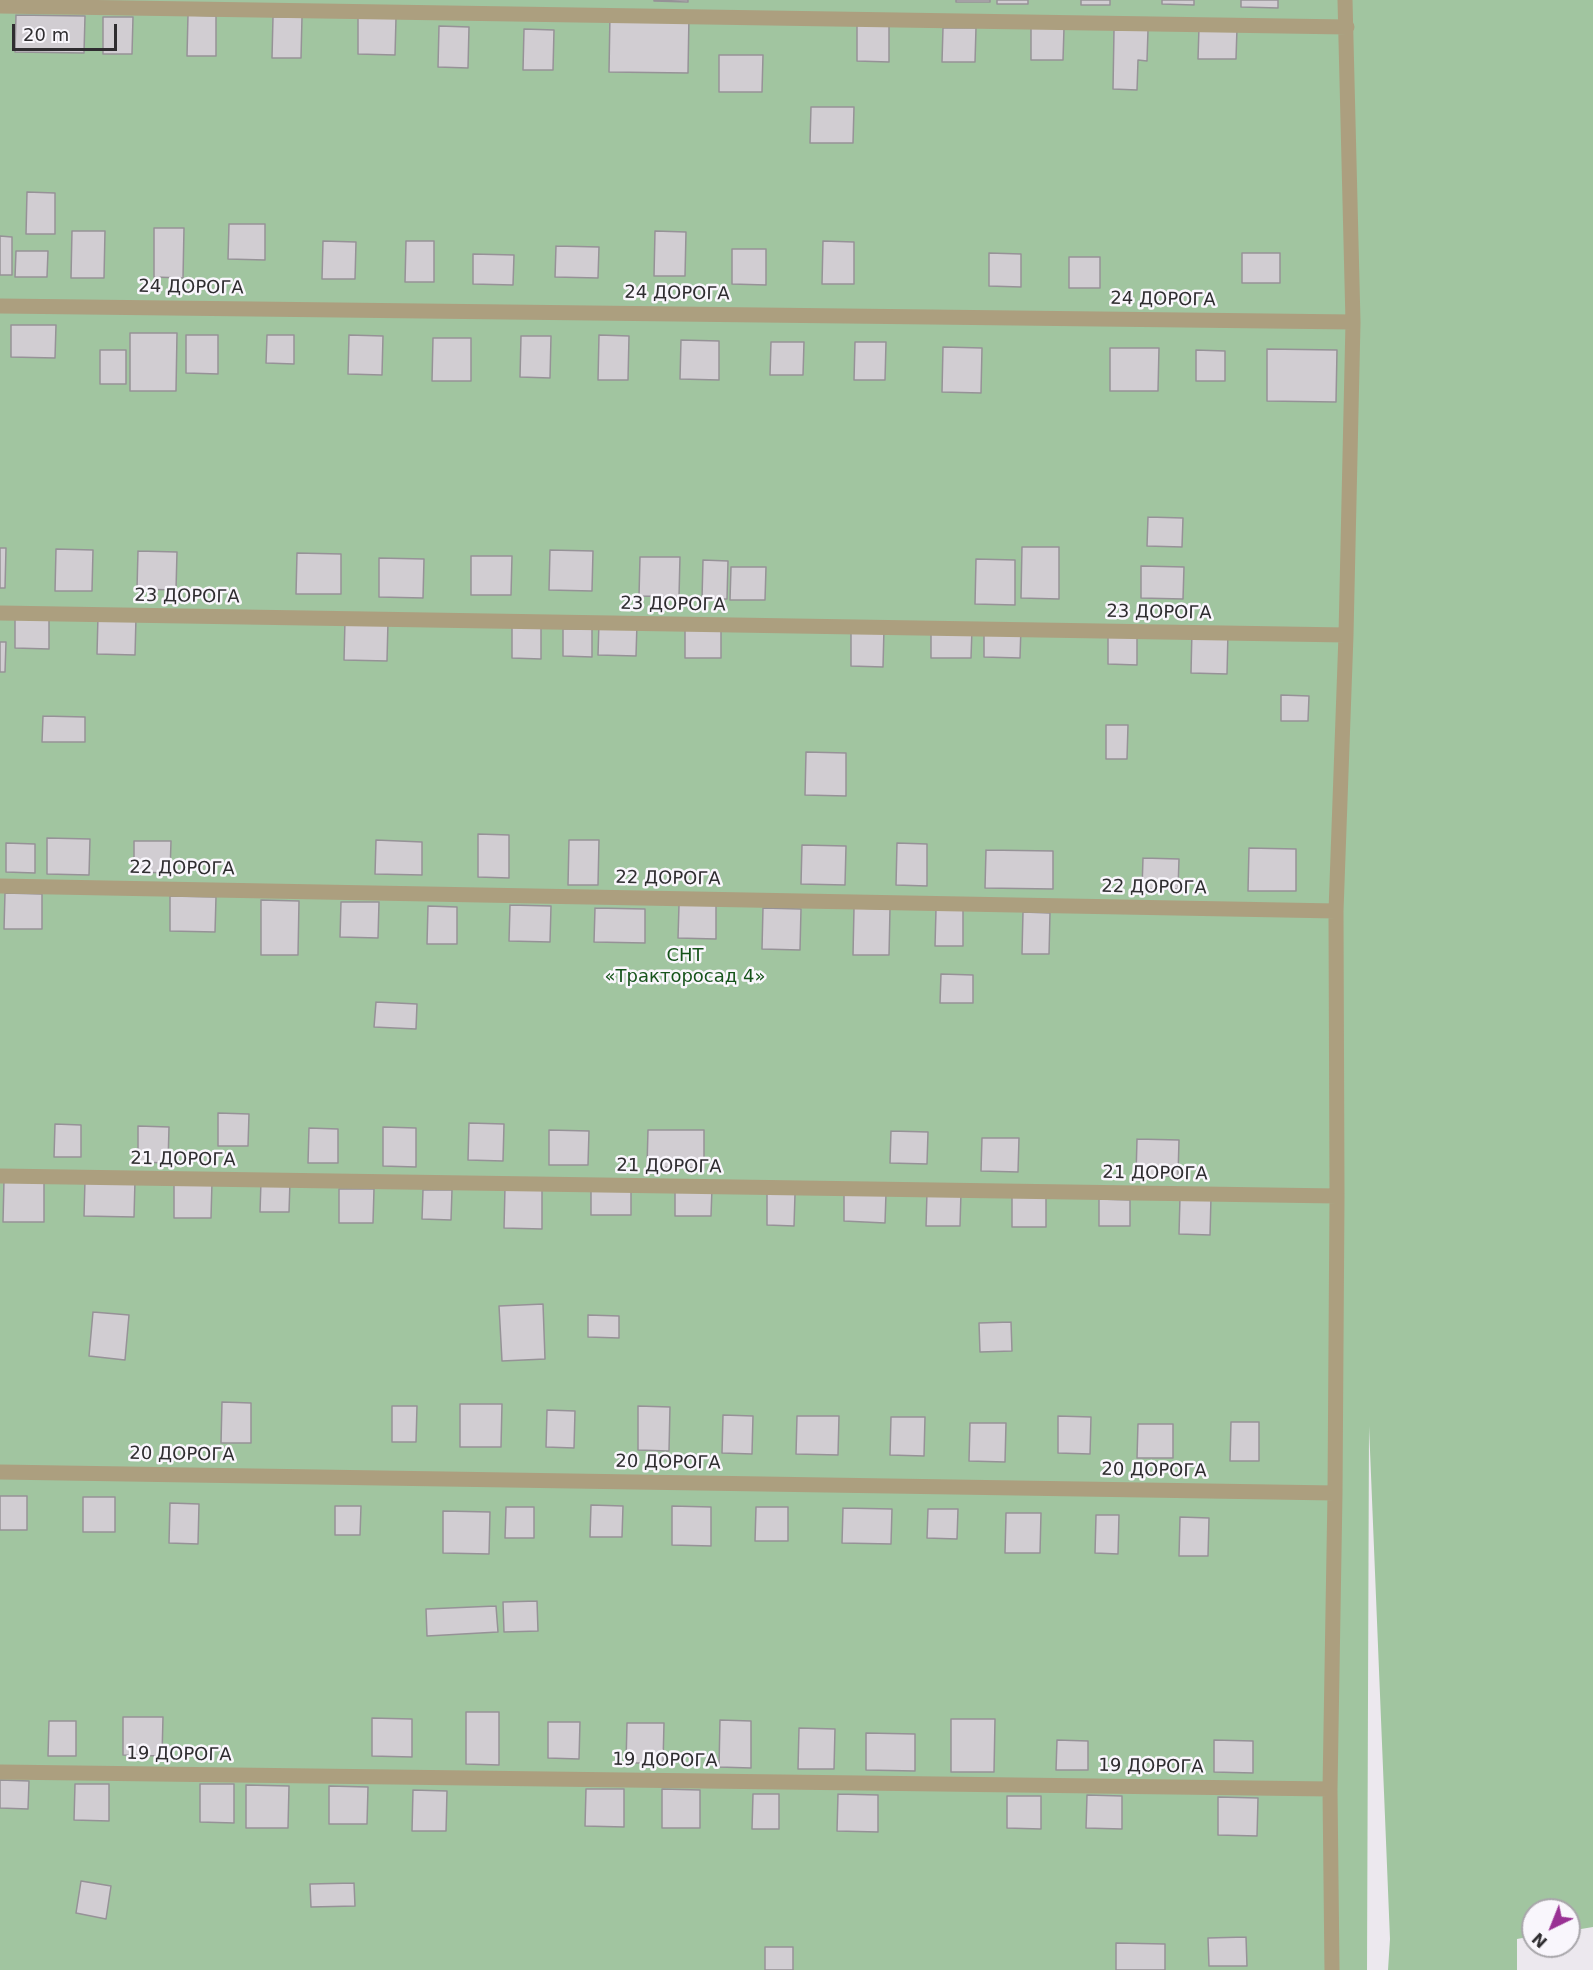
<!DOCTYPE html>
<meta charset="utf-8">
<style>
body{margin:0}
#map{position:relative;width:1593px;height:1970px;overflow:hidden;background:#ece8ee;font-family:"DejaVu Sans",sans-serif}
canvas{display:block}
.north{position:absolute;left:1521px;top:1898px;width:60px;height:60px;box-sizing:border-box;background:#f9f6fc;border:2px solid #a8a6aa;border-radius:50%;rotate:223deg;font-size:16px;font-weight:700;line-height:24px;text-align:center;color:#2f2d30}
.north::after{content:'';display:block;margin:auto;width:21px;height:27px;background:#993194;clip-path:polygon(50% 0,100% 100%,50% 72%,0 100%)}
.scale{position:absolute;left:12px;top:24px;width:105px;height:27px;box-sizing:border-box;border:3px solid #2f2d30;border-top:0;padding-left:8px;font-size:18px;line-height:21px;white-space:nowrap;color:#2f2d30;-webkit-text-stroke:4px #f9f6fc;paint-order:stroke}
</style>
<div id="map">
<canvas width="1593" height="1970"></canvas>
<div class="north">N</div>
<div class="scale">20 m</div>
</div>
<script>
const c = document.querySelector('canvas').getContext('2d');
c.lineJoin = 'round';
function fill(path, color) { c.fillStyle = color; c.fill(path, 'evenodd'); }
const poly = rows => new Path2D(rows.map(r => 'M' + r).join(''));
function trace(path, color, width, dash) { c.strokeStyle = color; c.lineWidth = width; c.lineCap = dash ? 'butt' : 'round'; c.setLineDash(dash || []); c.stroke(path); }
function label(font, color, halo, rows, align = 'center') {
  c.font = font + ' "DejaVu Sans",sans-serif'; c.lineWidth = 5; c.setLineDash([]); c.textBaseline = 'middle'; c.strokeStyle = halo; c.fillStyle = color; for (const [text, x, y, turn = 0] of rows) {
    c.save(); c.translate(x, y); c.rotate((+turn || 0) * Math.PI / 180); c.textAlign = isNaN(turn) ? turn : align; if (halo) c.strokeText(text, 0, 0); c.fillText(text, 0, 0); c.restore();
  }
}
fill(poly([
 [0,0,1593,0,1593,1927,1569,1931,1569,1910,1533,1910,1533,1936,1517,1939,1517,1970,1388,1970,1390,1939,1369,1426,1367,1970,0,1970]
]), '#a1c5a0');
const building = poly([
 [654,0,688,0,688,2,654,1,654,0],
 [956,0,990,0,990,2,956,2,956,0],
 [997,0,1028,0,1028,4,997,4,997,0],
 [1081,0,1110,0,1110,5,1081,5,1081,0],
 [1162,0,1194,0,1194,5,1162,4,1162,0],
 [1241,0,1278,0,1278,8,1241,7,1241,0],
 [610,14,689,15,688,73,609,72,610,14],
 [16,15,85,16,84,53,15,52,16,15],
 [188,15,216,16,216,56,187,56,188,15],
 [103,17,133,17,132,54,103,54,103,17],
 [273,17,302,17,301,58,272,58,273,17],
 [358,17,396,18,395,55,358,54,358,17],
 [857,23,889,24,889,62,857,61,857,23],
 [439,26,469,27,468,68,438,67,439,26],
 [1031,27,1064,28,1063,60,1031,60,1031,27],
 [1199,27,1237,28,1236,59,1198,59,1199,27],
 [943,28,976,28,975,62,942,62,943,28],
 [524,29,554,30,553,70,523,70,524,29],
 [1114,30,1148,30,1147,61,1138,60,1137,90,1113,89,1114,30],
 [719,55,763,55,762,92,719,92,719,55],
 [811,107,854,107,853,143,810,143,811,107],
 [27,192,55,193,55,234,26,234,27,192],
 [229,224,265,224,265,260,228,259,229,224],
 [154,228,184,228,183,278,154,277,154,228],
 [72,231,105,231,104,278,71,278,72,231],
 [655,231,686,232,685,276,654,276,655,231],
 [0,236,12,237,12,275,0,275,0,236],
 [323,241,356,242,355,279,322,279,323,241],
 [406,241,434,241,434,282,405,282,406,241],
 [823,241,854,242,854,284,822,284,823,241],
 [556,246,599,247,598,278,555,277,556,246],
 [732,249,766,249,766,285,732,284,732,249],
 [16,251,48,251,47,277,15,277,16,251],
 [989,253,1021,254,1021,287,989,286,989,253],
 [1242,253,1280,253,1280,283,1242,283,1242,253],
 [473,254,514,255,513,285,473,284,473,254],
 [1069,257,1100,257,1100,288,1069,288,1069,257],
 [11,325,56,325,55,358,11,357,11,325],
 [130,333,177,333,176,391,130,391,130,333],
 [186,335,218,335,218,374,186,373,186,335],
 [267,335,294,335,294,364,266,363,267,335],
 [349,335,383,336,382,375,348,374,349,335],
 [599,335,629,336,628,380,598,380,599,335],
 [521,336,551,336,550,378,520,377,521,336],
 [433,338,471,338,471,381,432,381,433,338],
 [681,340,719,341,719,380,680,379,681,340],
 [771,342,804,342,803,375,770,375,771,342],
 [855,342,886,342,885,380,854,380,855,342],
 [943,347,982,348,981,393,942,392,943,347],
 [1110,348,1159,348,1158,391,1110,391,1110,348],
 [1267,349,1337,350,1336,402,1267,401,1267,349],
 [100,350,126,350,126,384,100,384,100,350],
 [1196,350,1225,351,1225,381,1196,381,1196,350],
 [1148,517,1183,518,1182,547,1147,546,1148,517],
 [1022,547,1059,547,1059,599,1021,598,1022,547],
 [0,548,6,548,5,588,0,588,0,548],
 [56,549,93,550,92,591,55,591,56,549],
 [550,550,593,551,592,591,549,590,550,550],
 [138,551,177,552,176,590,137,589,138,551],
 [297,553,341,554,341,594,296,594,297,553],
 [471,556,512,556,511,595,471,595,471,556],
 [640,557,680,557,679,597,639,596,640,557],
 [379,558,424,559,423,598,379,597,379,558],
 [976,559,1015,560,1015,605,975,604,976,559],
 [703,560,728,561,727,599,702,599,703,560],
 [1141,566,1184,567,1183,599,1141,598,1141,566],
 [731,567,766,567,765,600,730,600,731,567],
 [15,614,49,615,49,649,15,648,15,614],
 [98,616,136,617,135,655,97,654,98,616],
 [345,620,388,621,387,661,344,660,345,620],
 [512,620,541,621,541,659,512,658,512,620],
 [599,622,637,623,636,656,598,655,599,622],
 [685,626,721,626,721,658,685,658,685,626],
 [984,627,1021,627,1020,658,984,657,984,627],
 [851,628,884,628,883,667,851,666,851,628],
 [931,628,972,629,971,658,931,658,931,628],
 [563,629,592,629,592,657,563,656,563,629],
 [1108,630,1137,631,1137,665,1108,664,1108,630],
 [1192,630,1228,631,1227,674,1191,673,1192,630],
 [0,642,6,642,5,672,0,672,0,642],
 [1281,695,1309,696,1308,721,1281,721,1281,695],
 [43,716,85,717,85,742,42,742,43,716],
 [1106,725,1128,725,1127,759,1106,759,1106,725],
 [806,752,846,753,846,796,805,795,806,752],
 [478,834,509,835,509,878,478,877,478,834],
 [47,838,90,839,89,875,47,874,47,838],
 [376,840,422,842,422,875,375,874,376,840],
 [569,840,599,840,598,885,568,885,569,840],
 [134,841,171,841,170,873,134,872,134,841],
 [6,843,35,844,35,873,6,872,6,843],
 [897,843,927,844,927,886,896,885,897,843],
 [802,845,846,846,845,885,801,884,802,845],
 [1249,848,1296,849,1296,891,1248,891,1249,848],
 [986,850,1053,851,1053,889,985,888,986,850],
 [1143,858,1179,859,1178,889,1142,889,1143,858],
 [5,893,42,894,42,929,4,929,5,893],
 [170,896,216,897,215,932,170,931,170,896],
 [261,900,299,901,298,955,261,955,261,900],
 [341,902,379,902,378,938,340,937,341,902],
 [510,905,551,906,550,942,509,941,510,905],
 [679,905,716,905,716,939,678,938,679,905],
 [428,906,457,907,457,944,427,944,428,906],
 [595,908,645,909,645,943,594,942,595,908],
 [763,908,801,909,800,950,762,949,763,908],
 [854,908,890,909,889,955,853,955,854,908],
 [936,909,963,910,963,946,935,946,936,909],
 [1023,912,1050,913,1049,954,1022,954,1023,912],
 [941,974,973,975,973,1003,940,1003,941,974],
 [376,1002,417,1004,416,1029,374,1027,376,1002],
 [218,1113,249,1114,248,1146,218,1146,218,1113],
 [469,1123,504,1124,503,1161,468,1160,469,1123],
 [55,1124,81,1125,81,1157,54,1157,55,1124],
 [138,1126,169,1127,168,1163,138,1162,138,1126],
 [383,1127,416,1128,416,1167,383,1166,383,1127],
 [309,1128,338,1129,338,1163,308,1163,309,1128],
 [549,1130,589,1131,588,1165,549,1165,549,1130],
 [648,1130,704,1130,704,1168,647,1167,648,1130],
 [891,1131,928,1132,927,1164,890,1163,891,1131],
 [982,1138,1019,1138,1018,1172,981,1171,982,1138],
 [1137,1139,1179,1140,1178,1176,1136,1176,1137,1139],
 [4,1180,44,1181,44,1222,3,1222,4,1180],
 [85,1180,135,1180,134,1217,84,1216,85,1180],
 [174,1181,212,1182,211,1218,174,1218,174,1181],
 [261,1181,290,1181,289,1212,260,1212,261,1181],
 [505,1187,542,1188,542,1229,504,1228,505,1187],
 [591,1188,631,1188,631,1215,591,1215,591,1188],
 [675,1188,712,1188,711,1216,675,1216,675,1188],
 [339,1189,374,1189,373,1223,339,1223,339,1189],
 [423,1190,452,1190,451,1220,422,1219,423,1190],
 [844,1192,886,1193,885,1223,844,1221,844,1192],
 [927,1192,961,1192,960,1226,926,1226,927,1192],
 [767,1193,795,1194,794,1226,767,1225,767,1193],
 [1012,1194,1046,1195,1046,1227,1012,1227,1012,1194],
 [1180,1197,1211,1197,1210,1235,1179,1234,1180,1197],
 [1099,1199,1130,1200,1130,1226,1099,1226,1099,1199],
 [543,1304,545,1359,502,1361,499,1306,543,1304],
 [93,1312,129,1315,125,1360,89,1356,93,1312],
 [588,1315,619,1316,619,1338,588,1337,588,1315],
 [1011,1322,1012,1351,980,1352,979,1323,1011,1322],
 [222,1402,251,1403,251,1443,221,1443,222,1402],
 [460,1404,502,1404,501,1447,460,1447,460,1404],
 [392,1406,417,1406,416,1442,392,1442,392,1406],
 [638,1406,670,1407,669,1451,638,1450,638,1406],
 [547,1410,575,1411,574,1448,546,1447,547,1410],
 [723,1415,753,1416,752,1454,722,1453,723,1415],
 [797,1416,839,1416,838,1455,796,1454,797,1416],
 [1058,1416,1091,1417,1090,1454,1058,1453,1058,1416],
 [891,1417,925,1417,924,1456,890,1455,891,1417],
 [1231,1422,1259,1422,1259,1461,1230,1461,1231,1422],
 [970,1423,1006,1423,1005,1462,969,1461,970,1423],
 [1138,1424,1173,1424,1173,1458,1137,1458,1138,1424],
 [0,1496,27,1496,27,1530,0,1530,0,1496],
 [83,1497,115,1497,115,1532,83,1532,83,1497],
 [170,1503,199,1504,198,1544,169,1543,170,1503],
 [591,1505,623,1506,622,1537,590,1537,591,1505],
 [335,1506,361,1506,360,1535,335,1535,335,1506],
 [672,1506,711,1507,711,1546,672,1545,672,1506],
 [506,1507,534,1507,534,1538,505,1538,506,1507],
 [756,1507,788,1507,788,1541,755,1541,756,1507],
 [843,1508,892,1509,891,1544,842,1543,843,1508],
 [928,1509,958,1509,957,1539,927,1538,928,1509],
 [443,1511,490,1512,489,1554,443,1553,443,1511],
 [1006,1513,1041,1513,1040,1553,1005,1553,1006,1513],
 [1096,1515,1119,1515,1118,1554,1095,1553,1096,1515],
 [1180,1517,1209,1518,1208,1556,1179,1556,1180,1517],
 [537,1601,538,1631,504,1632,503,1602,537,1601],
 [496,1606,498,1632,427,1636,426,1609,496,1606],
 [466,1712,499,1712,499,1765,466,1764,466,1712],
 [123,1717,163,1717,162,1756,123,1755,123,1717],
 [372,1718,412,1719,412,1757,372,1756,372,1718],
 [951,1719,995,1719,994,1772,951,1772,951,1719],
 [720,1720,751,1721,751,1768,719,1767,720,1720],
 [49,1721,76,1721,76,1756,48,1756,49,1721],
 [548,1722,580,1722,579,1759,548,1758,548,1722],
 [627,1723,664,1723,663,1763,626,1763,627,1723],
 [799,1728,835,1729,834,1769,798,1769,799,1728],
 [866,1733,915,1734,915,1771,866,1770,866,1733],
 [1057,1740,1088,1741,1088,1770,1056,1770,1057,1740],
 [1214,1740,1253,1741,1253,1773,1214,1772,1214,1740],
 [0,1780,29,1781,28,1809,0,1808,0,1780],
 [75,1784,109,1784,109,1821,74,1820,75,1784],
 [200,1784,234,1784,234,1823,200,1822,200,1784],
 [246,1785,289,1786,288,1828,246,1828,246,1785],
 [329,1786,368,1787,367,1824,329,1824,329,1786],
 [586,1789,624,1789,624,1827,585,1826,586,1789],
 [662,1789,700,1790,700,1828,662,1828,662,1789],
 [413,1790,447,1791,446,1831,412,1831,413,1790],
 [753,1794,779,1794,779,1829,752,1829,753,1794],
 [838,1794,878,1795,878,1832,837,1831,838,1794],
 [1087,1795,1122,1796,1122,1829,1086,1828,1087,1795],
 [1007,1796,1041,1796,1041,1829,1007,1828,1007,1796],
 [1218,1797,1258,1798,1257,1836,1218,1835,1218,1797],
 [81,1881,111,1886,106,1919,76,1913,81,1881],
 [354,1883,355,1906,311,1907,310,1884,354,1883],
 [1246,1937,1247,1966,1209,1966,1208,1938,1246,1937],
 [1116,1943,1165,1944,1165,1970,1116,1970,1116,1943],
 [765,1947,793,1947,793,1970,765,1970,765,1947]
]);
fill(building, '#d1cdd2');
trace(building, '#969297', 1.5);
trace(poly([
 [0,6,1347,27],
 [0,306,1353,322],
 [0,613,1346,635],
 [0,886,1336,911],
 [0,1176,1337,1196],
 [0,1472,1335,1493],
 [0,1772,1330,1789],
 [1332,1970,1330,1789,1335,1493,1337,1196,1336,911,1346,635,1353,322,1345,0]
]), '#ac9f7f', 15);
label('18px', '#2f2d30', '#f9f6fc', [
 ["24 ДОРОГА",191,288,1],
 ["24 ДОРОГА",677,294,1],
 ["24 ДОРОГА",1163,300,1],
 ["23 ДОРОГА",187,597,1],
 ["23 ДОРОГА",673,605,1],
 ["23 ДОРОГА",1159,613,1],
 ["22 ДОРОГА",182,869,1],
 ["22 ДОРОГА",668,879,1],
 ["22 ДОРОГА",1154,888,1],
 ["21 ДОРОГА",183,1160,1],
 ["21 ДОРОГА",669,1167,1],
 ["21 ДОРОГА",1155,1174,1],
 ["20 ДОРОГА",182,1455,1],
 ["20 ДОРОГА",668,1463,1],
 ["20 ДОРОГА",1154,1471,1],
 ["19 ДОРОГА",179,1755,1],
 ["19 ДОРОГА",665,1761,1],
 ["19 ДОРОГА",1151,1767,1]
]);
label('18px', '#17541b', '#f9f6fc', [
 ["СНТ",685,956],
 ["«Тракторосад 4»",685,977]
]);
</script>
